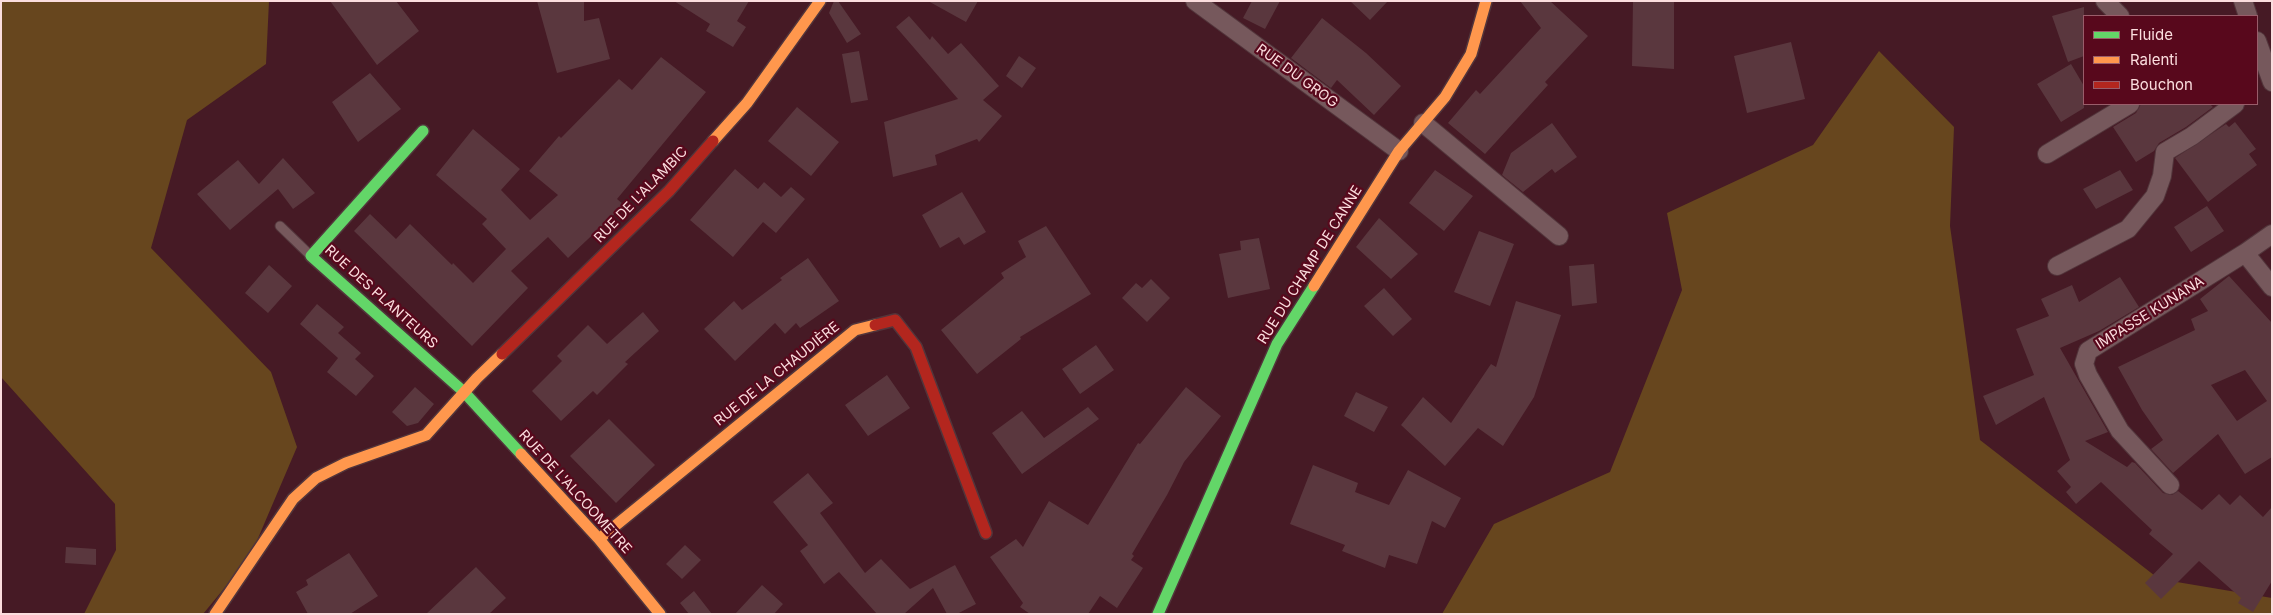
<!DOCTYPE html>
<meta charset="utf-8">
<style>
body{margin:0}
#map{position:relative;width:2273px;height:615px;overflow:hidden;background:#461a25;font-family:Inter,sans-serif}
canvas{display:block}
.frame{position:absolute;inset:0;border:2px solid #fbddde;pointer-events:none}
.legend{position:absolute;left:2083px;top:15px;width:175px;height:90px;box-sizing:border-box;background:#58081c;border:1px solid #995d6a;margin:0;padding:6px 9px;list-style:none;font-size:15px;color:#fbddde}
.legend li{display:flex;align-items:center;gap:10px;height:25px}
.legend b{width:25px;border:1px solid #995d6a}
</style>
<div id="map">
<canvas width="2273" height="615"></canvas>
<div class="frame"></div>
<ul class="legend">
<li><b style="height:6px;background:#63d668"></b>Fluide</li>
<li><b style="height:6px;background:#ff974d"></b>Ralenti</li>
<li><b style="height:6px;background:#b3261e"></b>Bouchon</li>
</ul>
</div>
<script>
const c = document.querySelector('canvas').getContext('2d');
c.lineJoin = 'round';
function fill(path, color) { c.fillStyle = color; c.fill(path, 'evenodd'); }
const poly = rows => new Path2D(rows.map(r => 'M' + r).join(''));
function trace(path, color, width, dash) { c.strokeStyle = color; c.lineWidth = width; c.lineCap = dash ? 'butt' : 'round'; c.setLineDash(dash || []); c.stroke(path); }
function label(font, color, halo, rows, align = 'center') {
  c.font = font + ' Inter,sans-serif'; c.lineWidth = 4.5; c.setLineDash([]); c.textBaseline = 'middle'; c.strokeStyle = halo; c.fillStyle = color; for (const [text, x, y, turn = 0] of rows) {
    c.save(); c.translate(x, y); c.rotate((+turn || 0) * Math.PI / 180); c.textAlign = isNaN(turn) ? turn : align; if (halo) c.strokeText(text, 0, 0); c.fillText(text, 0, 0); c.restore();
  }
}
fill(poly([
 [1,1,269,1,266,64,187,120,151,248,271,372,297,447,250,557,203,614,84,614,116,550,115,504,1,377],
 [1879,51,1954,127,1950,226,1980,440,2159,579,2272,598,2272,614,1442,614,1494,524,1610,472,1682,290,1667,213,1813,145]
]), '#67461e');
fill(poly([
 [330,1,396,1,419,31,377,65],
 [537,1,584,1,584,21,599,18,610,59,557,73],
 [674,1,749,1,737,21,746,27,733,47,706,31,710,24],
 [834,1,838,1,861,34,847,43,829,13],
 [928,1,978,1,966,22],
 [1252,1,1280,1,1265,29,1243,18],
 [1350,1,1388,1,1370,20],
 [1520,1,1550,1,1588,36,1545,82,1548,85,1485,154,1448,123,1476,90,1480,94,1541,28],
 [1633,1,1674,1,1674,69,1632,66],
 [2084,7,2084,56,2068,62,2052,16],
 [909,16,930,40,932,36,948,54,961,43,999,86,983,100,1002,116,979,142,977,139,935,155,937,165,893,177,884,122,958,99,896,27],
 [1322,18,1366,53,1401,86,1374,115,1337,80,1331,88,1291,58],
 [1791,42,1805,99,1747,113,1734,56],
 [859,51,868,100,851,103,842,54],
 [1019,56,1036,68,1022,88,1006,76],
 [661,57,706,92,617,199,624,205,568,258,548,237,511,271,528,288,472,346,354,231,370,214,396,239,410,224,452,265,453,263,473,283,506,249,482,224,487,219,436,175,473,129,520,169,501,190,530,220,558,195,529,171,559,136,561,138,619,79,632,90],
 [2071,64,2084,86,2084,108,2061,122,2037,84],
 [370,73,401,109,358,142,332,102],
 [2141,104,2210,104,2213,107,2186,127,2159,143,2154,151,2136,162,2113,127,2136,113],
 [797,107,839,142,811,176,768,141],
 [2235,122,2256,149,2249,154,2257,165,2208,202,2175,158,2226,124,2229,127],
 [1552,123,1577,157,1555,173,1552,169,1523,192,1502,175,1511,153],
 [283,158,315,193,293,209,278,189,230,230,197,194,238,160,259,184],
 [735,169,758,189,764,182,781,197,791,187,805,199,776,233,763,222,733,257,690,220],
 [1435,170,1473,196,1444,231,1409,203],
 [2120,170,2133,190,2096,209,2083,189],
 [962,192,986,232,964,245,959,237,940,248,922,215],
 [2207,206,2224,231,2191,252,2174,227],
 [1379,218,1418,254,1391,279,1356,247],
 [1046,226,1091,294,1020,337,1021,339,977,374,941,330,1004,278,1001,273,1026,257,1018,241],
 [1479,231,1514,244,1490,306,1454,292],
 [1259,238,1270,289,1228,298,1219,254,1241,250,1240,241],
 [808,258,839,301,800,328,796,323,785,334,775,323,735,361,704,329,734,301,742,310,782,280,780,278],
 [1594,264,1597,303,1572,306,1569,266],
 [269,265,292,286,268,313,245,293],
 [2229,276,2272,323,2272,457,2245,474,2218,434,2173,473,2151,449,2163,440,2142,410,2118,367,2195,330,2191,319,2208,311,2200,299],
 [2245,370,2267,401,2237,421,2211,385],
 [2120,277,2139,307,2099,331,2060,348,2108,432,2085,441,2127,467,2132,462,2135,463,2163,493,2172,495,2178,491,2202,510,2219,494,2230,505,2240,495,2263,517,2272,507,2272,581,2253,612,2238,603,2241,598,2199,561,2161,599,2145,583,2173,554,2149,534,2152,530,2101,482,2076,504,2066,492,2071,487,2057,471,2070,460,2044,397,1996,425,1983,396,2034,375,2016,329,2049,316,2041,299,2072,285,2079,302],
 [1151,279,1170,298,1147,322,1122,298,1136,283,1142,288],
 [1384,288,1412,319,1393,336,1364,306],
 [1516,301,1561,315,1534,397,1503,446,1478,428,1445,466,1401,425,1423,397,1451,423,1491,364,1496,367],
 [317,304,344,327,338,333,361,353,355,359,374,376,356,396,327,372,338,358,300,324],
 [643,312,659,331,625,362,628,364,597,395,593,391,561,421,532,391,562,361,557,356,588,325,607,344],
 [1096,345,1114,370,1080,394,1062,369],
 [887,375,910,408,868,436,845,405],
 [415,387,434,404,418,423,407,426,392,412],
 [1186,387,1221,416,1184,462,1167,495,1132,554,1134,556,1131,560,1143,568,1117,608,1100,596,1088,614,1030,614,1020,607,1023,603,990,557,1016,539,1023,547,1049,501,1088,525,1138,443,1140,444],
 [1356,392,1388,407,1374,432,1344,416],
 [1088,407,1099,419,1022,474,992,433,1022,411,1044,438],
 [609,419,655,465,616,503,570,456],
 [1313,465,1358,483,1355,492,1389,505,1408,470,1461,498,1445,528,1432,521,1417,564,1389,555,1385,568,1342,551,1345,545,1290,524],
 [808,473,833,503,820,513,865,573,881,559,910,589,955,565,976,604,957,614,947,614,933,588,904,614,877,614,839,572,824,584,800,551,808,545,773,502],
 [685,545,701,560,682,579,666,564],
 [66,547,96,549,96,565,65,563],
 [349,553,378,596,350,614,308,614,296,592,308,585,306,580],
 [476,567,506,598,489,614,426,614],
 [762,585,783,604,774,614,735,614],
 [694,591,712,614,689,614,680,603]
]), '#5a373e');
const lane = poly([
 [280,226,310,255]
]);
const street = poly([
 [1195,1,1399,151],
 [2105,1,2120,16],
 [2243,1,2248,16],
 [2257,41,2272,82],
 [1423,123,1559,236],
 [2047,154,2130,104],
 [2245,253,2272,287],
 [2057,266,2128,229,2155,196,2162,176,2165,152,2192,136,2235,104],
 [2170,485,2120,431,2088,375,2084,364,2088,351,2245,253,2272,234]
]);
const fast = poly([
 [423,131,311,256,464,392,521,454],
 [1158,614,1277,344,1314,286]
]);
const slow = poly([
 [713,141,747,103,820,1],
 [1314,286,1399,151,1445,97,1471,54,1486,1],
 [521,454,599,539,660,614],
 [599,539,855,330,875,325],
 [215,614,293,499,316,478,346,463,426,435,477,378,502,354]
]);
const jam = poly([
 [875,325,895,320,916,347,986,533],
 [502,354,669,191,713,141]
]);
trace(lane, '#52353b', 11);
trace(street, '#52353b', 20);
trace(fast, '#52353b', 14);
trace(slow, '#52353b', 14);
trace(jam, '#52353b', 14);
trace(lane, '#76585c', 9);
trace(street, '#76585c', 18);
trace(fast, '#63d668', 11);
trace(slow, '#ff974d', 11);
trace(jam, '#b3261e', 11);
label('14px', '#fbddde', '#58081c', [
 ["RUE DU GROG",1297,76,36],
 ["RUE DE L'ALAMBIC",641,195,-46],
 ["RUE DU CHAMP DE CANNE",1310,265,-58],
 ["RUE DES PLANTEURS",381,297,42],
 ["IMPASSE KUNANA",2150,313,-32],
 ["RUE DE LA CHAUDIÈRE",777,374,-39],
 ["RUE DE L'ALCOOMETRE",575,492,48]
]);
</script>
